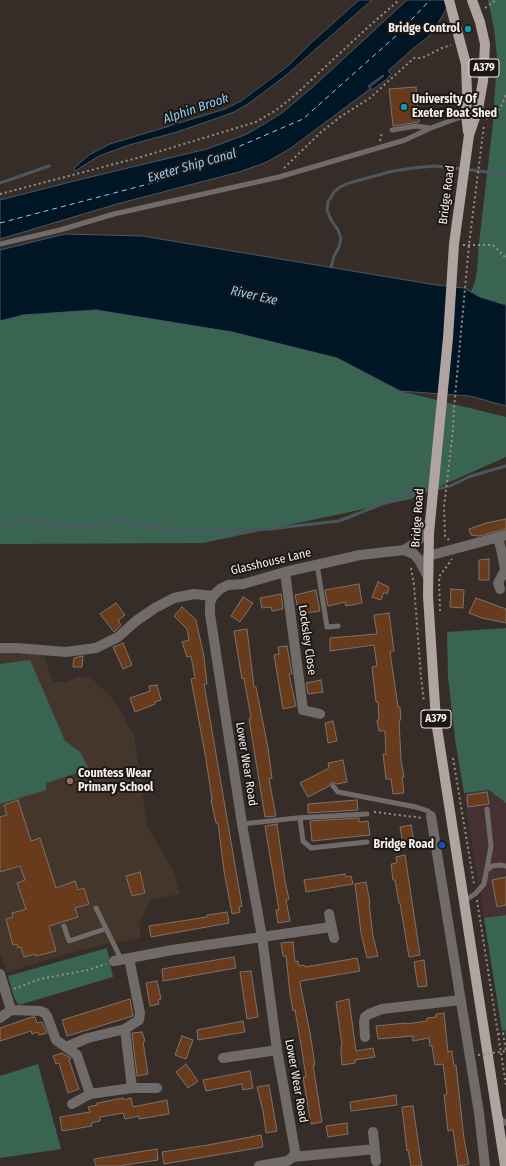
<!DOCTYPE html>
<style>
body{margin:0}
canvas{display:block;background:#372d28}
</style>
<canvas width="506" height="1166"></canvas>
<script>
const c = document.querySelector('canvas').getContext('2d');
c.lineJoin = 'round';
function fill(path, color) { c.fillStyle = color; c.fill(path, 'evenodd'); }
const poly = rows => new Path2D(rows.map(r => 'M' + r).join(''));
function trace(path, color, width, dash) { c.strokeStyle = color; c.lineWidth = width; c.lineCap = dash ? 'butt' : 'round'; c.setLineDash(dash || []); c.stroke(path); }
function label(font, color, halo, rows, align = 'center') {
  c.font = font + ' "Fira Sans Condensed",sans-serif'; c.lineWidth = 4; c.setLineDash([]); c.textBaseline = 'middle'; c.strokeStyle = halo; c.fillStyle = color; for (const [text, x, y, turn = 0] of rows) {
    c.save(); c.translate(x, y); c.rotate((+turn || 0) * Math.PI / 180); c.textAlign = isNaN(turn) ? turn : align; if (halo) c.strokeText(text, 0, 0); c.fillText(text, 0, 0); c.restore();
  }
}
fill(poly([
 [489,790,506,803,506,915,484,918,464,793]
]), '#453133');
fill(poly([
 [0,651,43,653,53,682,65,682,78,677,90,677,114,700,134,735,147,827,173,870,180,894,151,899,139,923,141,938,110,943,81,950,7,972,0,952]
]), '#45362c');
fill(poly([
 [488,0,506,0,506,305,480,297,471,292,475,282,477,271,479,243,493,123,497,57,494,28],
 [96,310,232,332,337,358,400,391,506,417,506,457,411,499,203,543,0,544,0,321,23,315],
 [506,628,506,803,489,790,464,793,455,739,448,676,447,632],
 [30,660,65,741,80,752,89,769,46,783,46,790,0,804,0,664],
 [506,915,506,1037,505,1030,502,1031,484,918],
 [107,948,113,977,19,1005,14,998,8,976],
 [38,1064,61,1149,0,1158,0,1076]
]), '#3a6452');
const water = poly([
 [359,0,372,0,284,77,248,104,234,112,215,119,177,132,129,145,99,156,75,171,74,168,89,155,110,144,225,109,241,101,289,65,311,43,359,0],
 [407,0,451,0,435,29,427,38,416,46,388,71,391,74,387,79,372,90,370,87,384,76,383,75,368,86,370,89,291,148,267,162,239,172,117,204,0,239,0,200,82,179,207,149,247,134,269,121,282,113,314,86,407,0],
 [65,234,142,236,436,285,464,288,480,297,506,305,506,406,470,396,400,391,337,358,232,332,96,310,23,315,0,321,0,250,65,234]
]);
fill(water, '#001625');
trace(water, '#4a5761', 1);
trace(poly([
 [0,183,49,166],
 [331,267,334,256,339,247,341,238,338,230,331,220,327,210,328,202,334,192,340,187,349,183,393,171,413,168,435,166,506,174],
 [436,489,450,486,471,476,506,466],
 [0,524,32,521,64,526,84,527,113,521,122,521,172,530,215,531,269,529,339,521,405,495,431,490]
]), '#4a5761', 3);
trace(poly([
 [0,223,156,182,303,119,398,34,430,0]
]), '#8ecef6', 1, [5, 4]);
const building = poly([
 [416,87,419,122,393,126,389,89,416,87],
 [506,519,506,529,479,536,471,535,469,529,486,523,506,519],
 [489,559,489,580,479,580,479,560,489,559],
 [378,582,389,587,387,594,384,592,381,600,372,597,378,582],
 [359,584,362,603,346,606,345,602,328,606,325,590,359,584],
 [451,589,464,590,463,608,450,607,451,589],
 [316,590,320,611,299,614,295,595,316,590],
 [281,594,283,609,272,611,271,607,262,608,260,598,281,594],
 [243,597,253,603,240,622,231,616,243,597],
 [476,598,506,609,506,623,482,618,469,613,476,598],
 [116,603,125,615,118,620,121,625,114,632,100,614,116,603],
 [182,607,196,620,204,657,207,684,204,684,242,906,239,907,240,912,232,914,224,871,218,823,216,823,211,800,212,800,206,759,191,679,195,678,191,656,187,657,182,642,189,640,187,629,174,616,182,607],
 [389,613,394,651,390,652,398,707,400,707,401,720,399,720,401,760,404,777,402,777,404,793,393,794,391,779,386,779,383,754,386,754,385,731,379,731,377,720,379,720,378,702,376,702,372,667,377,666,374,645,330,651,330,638,377,634,374,615,389,613],
 [247,629,254,687,256,687,268,748,272,778,269,779,276,816,265,817,249,719,251,718,244,678,242,679,234,631,247,629],
 [123,643,132,665,123,669,113,647,123,643],
 [287,646,292,674,289,674,296,706,283,709,274,655,279,654,278,647,287,646],
 [83,656,82,667,73,667,74,658,83,656],
 [321,680,323,692,308,694,306,683,321,680],
 [157,685,161,700,155,702,155,704,135,712,130,698,150,691,149,686,157,685],
 [333,721,337,741,328,743,325,723,333,721],
 [343,760,347,782,337,784,332,782,329,786,308,797,300,783,329,768,328,763,343,760],
 [487,792,489,804,468,807,467,795,487,792],
 [18,800,31,841,40,838,56,888,75,881,78,890,84,888,89,904,75,908,78,917,49,926,56,951,36,956,35,954,24,957,21,947,18,948,17,944,13,945,6,919,13,917,12,913,26,909,17,883,25,880,20,866,0,872,0,817,7,815,4,805,18,800],
 [357,800,358,810,308,813,308,804,357,800],
 [359,818,359,822,368,821,370,835,312,841,310,821,359,818],
 [277,824,285,881,289,899,286,900,290,921,278,923,276,910,279,910,265,826,277,824],
 [411,825,415,847,404,849,400,827,411,825],
 [405,855,420,955,409,957,400,903,399,903,395,880,393,880,391,864,397,863,396,857,405,855],
 [140,872,145,893,132,896,126,876,140,872],
 [345,874,346,877,351,876,353,884,306,892,304,880,345,874],
 [506,877,506,905,497,907,492,880,506,877],
 [366,882,370,903,369,903,373,936,378,956,367,958,361,933,355,884,366,882],
 [227,912,229,923,151,937,149,926,207,917,207,915,227,912],
 [293,942,295,962,298,961,299,966,304,965,305,967,357,958,360,971,301,981,300,983,310,1033,315,1065,313,1065,322,1122,311,1124,303,1077,306,1077,301,1045,295,1010,293,1011,290,994,286,956,283,956,281,943,293,942],
 [234,957,236,968,163,981,162,969,234,957],
 [424,960,427,986,418,987,414,962,424,960],
 [251,971,258,1017,247,1019,240,972,251,971],
 [157,981,161,999,158,1000,159,1004,150,1006,146,983,157,981],
 [130,999,133,1016,67,1036,62,1020,130,999],
 [349,999,356,1051,373,1048,375,1057,355,1060,355,1063,342,1065,341,1053,341,1046,342,1045,336,1002,349,999],
 [444,1013,448,1052,452,1051,454,1066,456,1065,464,1139,469,1164,458,1166,453,1130,448,1131,444,1095,447,1094,443,1064,435,1065,432,1046,430,1046,429,1038,413,1041,413,1036,378,1039,376,1026,406,1023,406,1024,427,1021,427,1018,436,1017,436,1014,444,1013],
 [32,1017,35,1017,37,1023,42,1022,47,1033,39,1035,38,1032,32,1034,31,1031,0,1041,0,1028,32,1017],
 [243,1021,245,1032,198,1040,197,1030,243,1021],
 [142,1032,145,1041,143,1042,148,1074,137,1076,132,1033,142,1032],
 [182,1036,193,1040,186,1059,175,1055,182,1036],
 [62,1053,71,1058,69,1060,79,1089,68,1093,59,1063,56,1064,53,1056,62,1053],
 [186,1064,198,1081,188,1088,176,1072,186,1064],
 [250,1071,253,1088,243,1090,242,1084,206,1091,203,1080,250,1071],
 [269,1085,277,1131,266,1133,263,1111,257,1087,269,1085],
 [396,1095,397,1105,351,1111,350,1102,396,1095],
 [123,1098,124,1100,131,1098,133,1107,167,1100,169,1114,139,1119,139,1116,125,1119,123,1113,100,1117,100,1121,91,1123,92,1126,62,1131,60,1117,90,1112,88,1107,97,1105,97,1103,123,1098],
 [413,1106,420,1155,422,1166,411,1166,408,1150,407,1151,402,1107,413,1106],
 [347,1123,348,1134,328,1137,326,1126,347,1123],
 [261,1135,263,1147,164,1164,162,1152,208,1145,261,1135],
 [157,1149,158,1160,118,1166,96,1166,94,1159,157,1149]
]);
fill(building, '#683b1c');
trace(building, '#7c726b', 1);
trace(poly([
 [485,8,496,0],
 [486,119,500,109,506,95],
 [380,141,382,132],
 [284,168,320,133,340,117,370,98,414,58,422,58,442,48,451,45],
 [0,194,141,157,256,122,275,111,294,96,366,29,399,0],
 [463,245,493,245,506,258],
 [449,540,445,536,444,507,453,430,454,408,469,245,484,125],
 [411,568,414,585,421,677,424,702],
 [440,611,439,577,452,559],
 [453,758,474,884],
 [374,812,423,818],
 [477,900,506,1085],
 [14,989,40,979,88,970,106,964],
 [498,1034,503,1033,506,1051]
]), '#958d89', 2, [2, 3]);
trace(poly([
 [392,130,416,126,430,128],
 [0,244,60,230,114,214,279,177,405,140,431,128,466,115],
 [317,564,327,627,338,626],
 [333,786,338,792,416,807,428,811,430,813,431,816],
 [300,818,303,841,311,848,367,842],
 [242,824,297,818,367,814],
 [487,870,492,866,501,865,506,866],
 [464,901,475,894,484,884,491,846,487,809],
 [96,908,121,959],
 [64,926,69,941,105,929],
 [498,1116,506,1123]
]), '#706a69', 5);
trace(poly([
 [498,537,502,553,505,570,506,570],
 [404,550,414,554,419,560,428,577],
 [428,556,506,535],
 [285,572,303,710,320,714],
 [500,589,498,583,505,570],
 [0,648,17,648,66,652,96,648,118,637,136,621,155,608,174,598,194,594,213,596],
 [431,816,479,1113,485,1166],
 [329,914,334,938],
 [114,961,172,950,331,927],
 [0,974,11,1010,0,1018],
 [11,1010,40,1011,45,1013,47,1016,56,1040,77,1055,90,1094,132,1088,125,1029,139,1020,140,1013,129,958],
 [365,1037,364,1022,365,1017,369,1014,382,1009,461,1000],
 [66,1047,88,1038,125,1029],
 [223,1058,277,1050],
 [132,1088,157,1088],
 [72,1104,90,1094],
 [373,1132,376,1161],
 [293,1157,295,1151,277,1050,262,937,242,824,210,614,210,603,213,596,220,589,228,585,243,584,285,572,360,555,404,550,417,542,424,533,430,521],
 [259,1166,287,1161,293,1157,375,1149]
]), '#706a69', 10);
trace(poly([
 [449,0,466,64,467,94,466,115,468,132],
 [472,0,480,22,485,44,483,81,478,109,469,135,454,244,448,338,429,533,428,596,436,721,505,1166]
]), '#b0a4a1', 10);
trace(poly([
 [478,1055,506,1051]
]), '#958d89', 2, [2, 3]);
for (const [x, y, r, color] of [
 [468,29,4,"#0f9aa8"],
 [404,107,4,"#0f9aa8"],
 [70,781,4,"#8d6e63"],
 [442,845,4,"#1a4fb4"]
]) { const dot = new Path2D(); dot.arc(x, y, r, 0, 2 * Math.PI); c.fillStyle = color; c.fill(dot); trace(dot, '#1b1714', 1.5); }
for (const [x, y, w] of [
 [484,68,30],
 [436,719,30]
]) { const box = new Path2D(); box.roundRect(x - w / 2, y - 9, w, 18, 3); c.fillStyle = '#1b1714'; c.fill(box); trace(box, '#f6efec', 1); }
label('bold 11px', '#f6efec', null, [
 ["A379",484,68],
 ["A379",436,719]
]);
label('bold 12px', '#f6efec', '#1b1714', [
 ["Bridge Control",460,29],
 ["University Of",412,100,"left"],
 ["Exeter Boat Shed",412,114,"left"],
 ["Countess Wear",78,774,"left"],
 ["Primary School",78,788,"left"],
 ["Bridge Road",434,845]
], 'right');
label('12px', '#f6efec', '#1b1714', [
 ["Bridge Road",447,195,-83],
 ["Bridge Road",418,518,-86],
 ["Glasshouse Lane",271,562,-13],
 ["Locksley Close",307,640,82],
 ["Lower Wear Road",246,764,81],
 ["Lower Wear Road",296,1081,80]
]);
label('italic 13px', '#8ecef6', '#1b1714', [
 ["Alphin Brook",196,109,-19],
 ["Exeter Ship Canal",192,166,-16],
 ["River Exe",254,296,13]
]);
</script>
